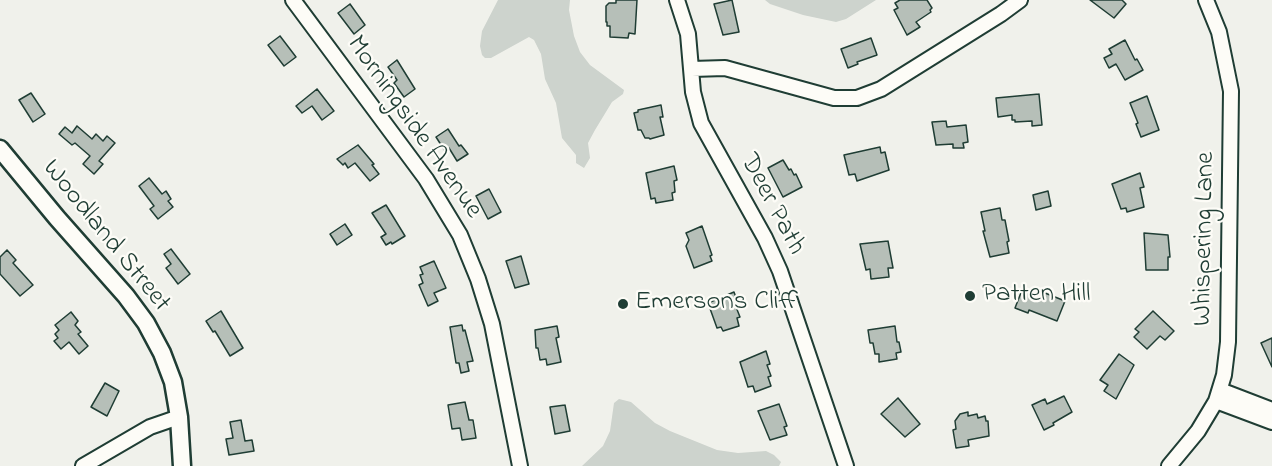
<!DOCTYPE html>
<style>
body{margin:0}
canvas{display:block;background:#f0f1eb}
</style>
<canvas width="1272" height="466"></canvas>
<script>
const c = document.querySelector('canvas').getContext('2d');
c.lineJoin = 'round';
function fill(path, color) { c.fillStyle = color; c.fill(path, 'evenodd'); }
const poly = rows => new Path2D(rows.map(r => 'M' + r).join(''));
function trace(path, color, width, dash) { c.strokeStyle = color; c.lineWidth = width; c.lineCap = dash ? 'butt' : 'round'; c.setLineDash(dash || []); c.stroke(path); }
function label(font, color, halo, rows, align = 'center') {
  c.font = font + ' "Indie Flower",sans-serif'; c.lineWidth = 4.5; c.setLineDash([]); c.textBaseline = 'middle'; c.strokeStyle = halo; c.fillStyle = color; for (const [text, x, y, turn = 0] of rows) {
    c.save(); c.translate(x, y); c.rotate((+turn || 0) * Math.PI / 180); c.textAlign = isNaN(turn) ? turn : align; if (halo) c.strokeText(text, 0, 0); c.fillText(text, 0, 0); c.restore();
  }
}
fill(poly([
 [498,0,570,0,569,10,574,36,580,52,590,65,624,90,623,94,612,102,595,130,588,143,590,158,584,168,576,163,576,155,562,138,556,103,545,79,541,54,534,40,529,37,491,58,485,58,482,55,480,46,482,31],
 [765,0,876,0,846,19,836,22,803,15,770,4],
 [619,399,631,402,655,423,670,431,717,450,738,453,766,451,774,455,781,462,779,466,582,466,603,446,610,431,614,403]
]), '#cdd3cd');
const building = poly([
 [616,0,637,0,635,34,629,33,628,38,610,37,610,26,607,26,607,22,606,22,606,6,609,3,616,3,616,0],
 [732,0,739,32,723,35,714,4,732,0],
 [900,0,927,0,932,8,930,10,931,12,916,22,920,27,907,35,894,10,898,8,895,3,900,0],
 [1090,0,1122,0,1126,4,1114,18,1090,0],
 [350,4,365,25,354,34,338,13,350,4],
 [280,36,296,57,284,66,268,45,280,36],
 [871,38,877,55,857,62,858,64,848,68,841,49,871,38],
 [1125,40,1135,60,1137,59,1143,70,1125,80,1116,64,1109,68,1104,58,1112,54,1109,49,1125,40],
 [397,60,415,89,404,97,394,83,397,80,388,67,397,60],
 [317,89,334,111,322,120,312,106,302,113,296,106,317,89],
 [31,93,45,114,33,122,19,100,31,93],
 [1039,94,1042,125,1032,126,1032,121,1015,122,1015,120,1012,120,1012,115,998,117,996,98,1039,94],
 [1147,96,1159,130,1141,137,1136,124,1138,123,1130,103,1147,96],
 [661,105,663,117,660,117,664,135,650,139,649,138,645,138,641,130,638,130,634,113,638,112,638,110,661,105],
 [946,121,947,127,966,125,968,142,963,143,964,148,953,148,953,144,936,145,932,122,946,121],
 [77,126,92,139,96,134,103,141,107,136,115,143,99,161,103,164,94,174,83,164,90,156,75,143,72,145,59,134,65,127,72,133,77,126],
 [448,129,459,146,461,145,468,154,457,161,449,148,445,151,436,137,448,129],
 [358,145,374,164,372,165,379,174,370,181,355,163,348,168,345,163,343,165,337,159,358,145],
 [880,147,881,153,885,152,889,170,857,181,855,174,849,175,844,155,880,147],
 [783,160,789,170,791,169,794,175,796,174,802,187,783,197,768,168,783,160],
 [674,166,677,180,674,181,675,192,672,193,673,200,656,203,655,198,651,199,646,173,674,166],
 [1140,173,1144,187,1140,188,1144,207,1127,212,1126,208,1121,209,1112,184,1140,173],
 [149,178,162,194,166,191,171,199,168,201,173,207,158,219,150,209,154,206,139,186,149,178],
 [489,189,501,212,488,219,476,196,489,189],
 [1048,191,1051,206,1036,210,1033,195,1048,191],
 [386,205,405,236,392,244,391,242,386,245,381,237,386,234,372,213,386,205],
 [1000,208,1002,220,1005,220,1009,241,1007,242,1009,253,990,257,983,231,985,231,981,212,1000,208],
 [345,224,352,235,337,245,330,234,345,224],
 [702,226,712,255,710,256,712,261,694,268,686,246,689,240,686,233,702,226],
 [1144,233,1168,235,1170,257,1168,257,1168,270,1146,270,1144,233],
 [888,241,893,268,888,268,889,277,871,279,870,269,866,270,860,244,888,241],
 [171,249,190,274,178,284,166,268,171,264,164,254,171,249],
 [7,250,16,260,13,263,33,285,20,296,0,274,0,257,7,250],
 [521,256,529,284,515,288,506,261,521,256],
 [434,261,446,288,434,293,438,301,428,306,419,285,423,283,420,275,423,274,420,267,434,261],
 [1035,289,1065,301,1057,321,1029,310,1028,313,1015,308,1022,290,1032,294,1035,289],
 [734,292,739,306,736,307,740,317,737,318,739,326,723,331,721,327,717,328,708,303,734,292],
 [221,311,243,348,230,356,215,331,213,332,206,321,221,311],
 [1153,311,1174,331,1165,340,1160,336,1147,349,1134,337,1139,332,1135,329,1153,311],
 [71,312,78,321,75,325,81,332,78,334,88,346,79,354,69,342,61,349,54,341,58,338,55,334,59,330,55,325,71,312],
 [462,325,463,331,465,330,473,361,467,362,469,371,461,373,459,363,456,363,450,327,462,325],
 [557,326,559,337,556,338,561,362,547,365,546,359,540,360,538,348,536,348,535,330,557,326],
 [895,326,897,342,899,342,901,352,896,353,897,359,879,362,879,354,875,354,873,343,870,343,868,330,895,326],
 [1272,338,1272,367,1261,343,1272,338],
 [766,351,770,364,767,365,771,376,768,377,771,386,755,392,753,386,748,387,740,362,766,351],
 [1119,354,1134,365,1116,399,1104,391,1108,385,1100,380,1119,354],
 [105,383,119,391,107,416,91,407,105,383],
 [1064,396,1072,412,1053,423,1054,425,1044,430,1032,405,1045,399,1047,404,1064,396],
 [898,398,920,424,905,437,881,414,898,398],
 [465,402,469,420,473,420,476,438,462,440,460,428,452,429,448,405,465,402],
 [779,404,787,426,784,427,787,435,770,440,758,411,779,404],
 [565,405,570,431,555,434,550,407,565,405],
 [968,412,968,416,977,414,978,418,985,416,986,421,988,421,989,436,968,440,969,446,956,448,953,430,956,429,955,421,960,414,968,412],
 [241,420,245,441,252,440,254,451,229,455,226,439,233,438,230,422,241,420]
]);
fill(building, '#b6bfb8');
trace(building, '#1f3d34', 1.5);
const minor = poly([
 [293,0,426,179,460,235,478,279,492,324,520,466],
 [677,0,688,34,693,92,701,123,765,238,780,271,846,466],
 [692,69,725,68,834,98,857,98,881,89,1001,14,1020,0],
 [1220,390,1272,410],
 [1216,401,1272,422],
 [83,466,150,427,179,417],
 [1169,466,1198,431,1216,401,1224,375,1228,342,1231,91,1219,32,1206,0]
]);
const tertiary = poly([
 [0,149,57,218,126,296,146,323,162,353,173,382,179,417,182,466]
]);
trace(minor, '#1f3d34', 18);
trace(tertiary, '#1f3d34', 21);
trace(minor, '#fdfcf7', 14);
trace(tertiary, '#fdfcf7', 16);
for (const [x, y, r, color] of [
 [970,296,6,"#1f3d34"],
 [623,304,6,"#1f3d34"]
]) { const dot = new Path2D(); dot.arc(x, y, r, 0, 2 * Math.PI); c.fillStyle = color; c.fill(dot); trace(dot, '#fdfcf7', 2); }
label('27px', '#1f3d34', '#fdfcf7', [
 ["Morningside Avenue",413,128,55],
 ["Deer Path",771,205,62],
 ["Woodland Street",105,237,51],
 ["Whispering Lane",1206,239,-89]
]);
label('27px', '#1f3d34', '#fdfcf7', [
 ["Patten Hill",982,296],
 ["Emersons Cliff",635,304]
], 'left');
</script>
